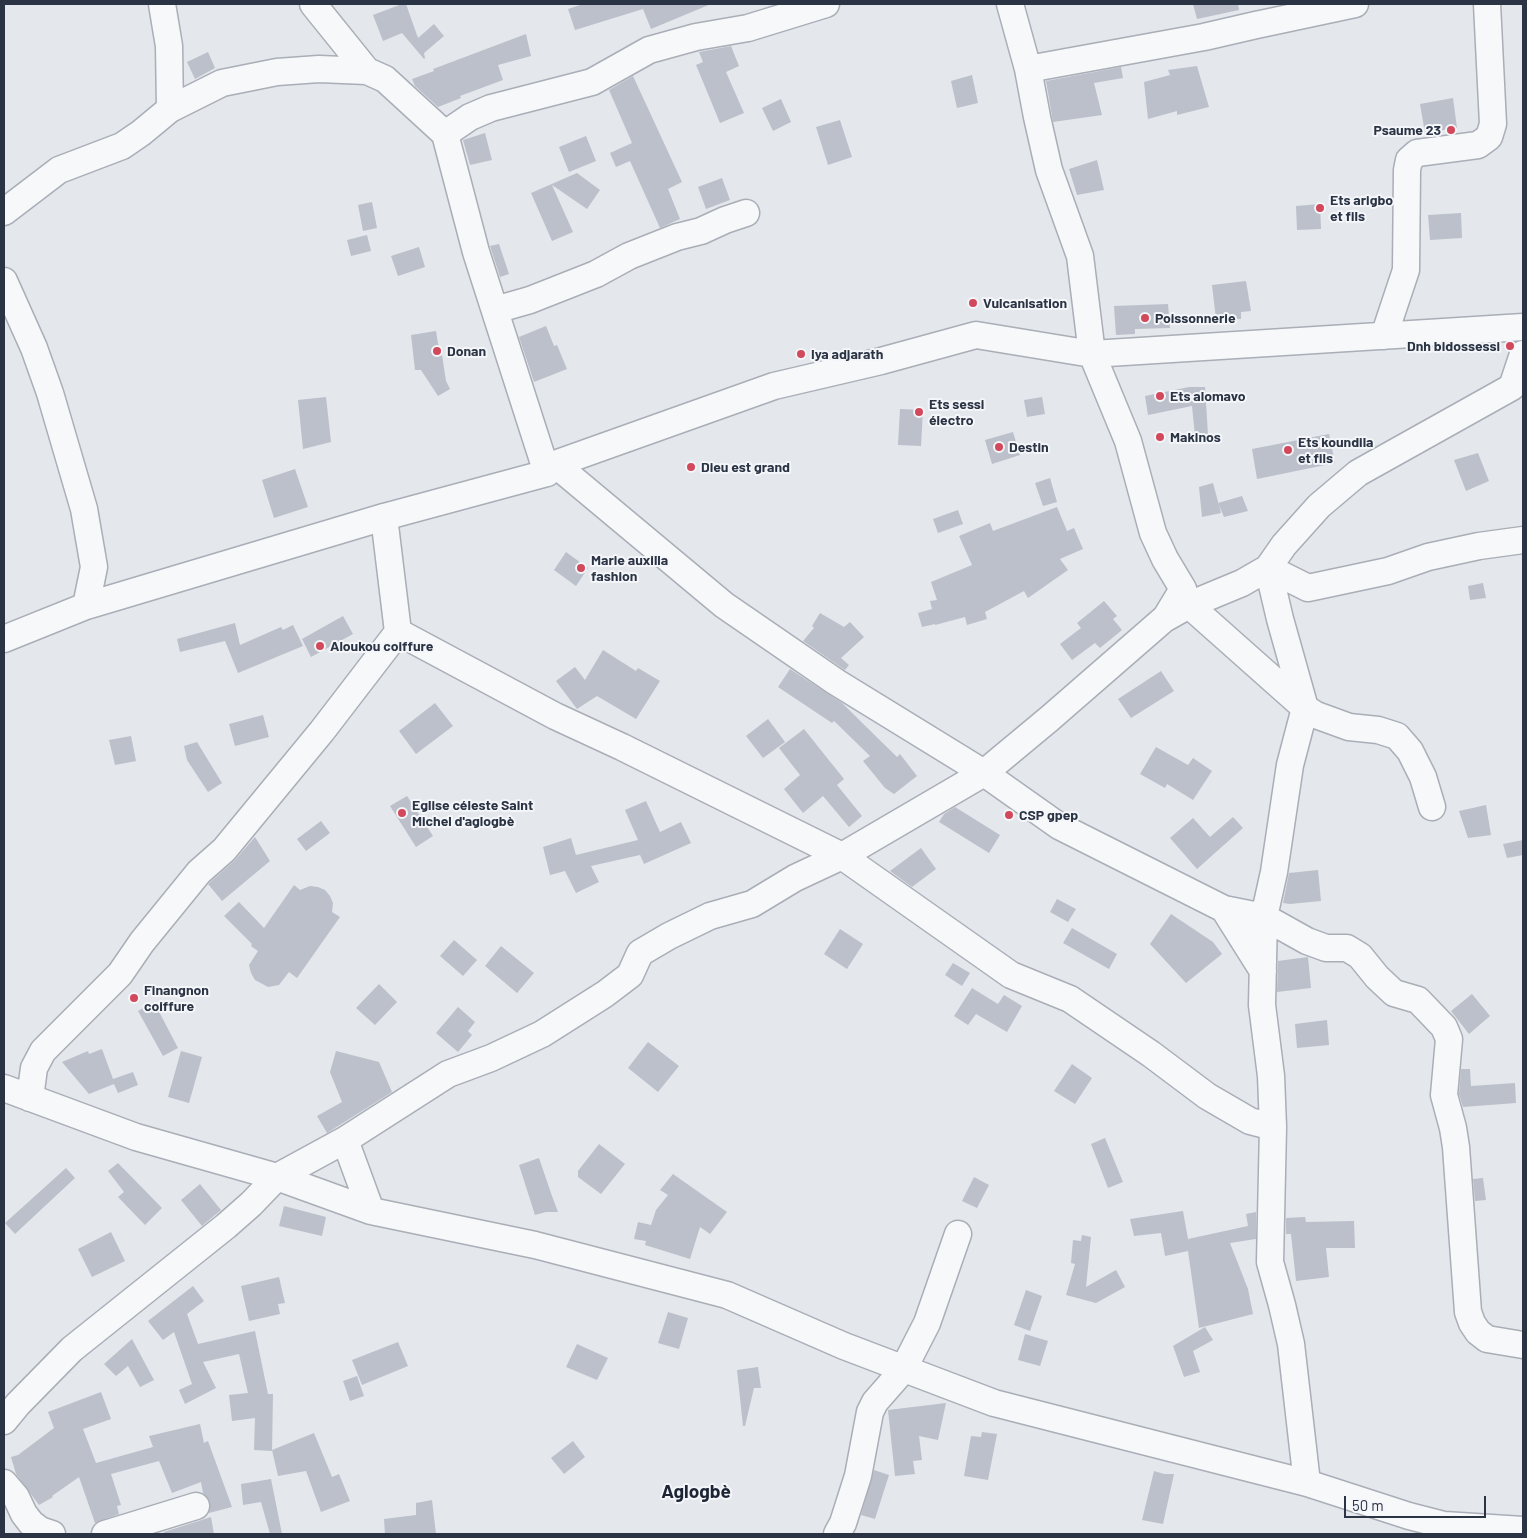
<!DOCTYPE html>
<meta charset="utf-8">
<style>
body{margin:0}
#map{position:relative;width:1527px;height:1538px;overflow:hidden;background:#e4e7ec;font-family:Barlow,sans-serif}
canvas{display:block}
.frame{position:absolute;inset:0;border:5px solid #2b3445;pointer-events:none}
.scale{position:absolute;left:1344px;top:1496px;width:142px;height:22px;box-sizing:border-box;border:2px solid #2b3445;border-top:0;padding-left:6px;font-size:15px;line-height:18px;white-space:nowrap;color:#2b3445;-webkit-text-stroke:4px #f4f6f9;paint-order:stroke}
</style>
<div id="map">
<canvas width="1527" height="1538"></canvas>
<div class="frame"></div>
<div class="scale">50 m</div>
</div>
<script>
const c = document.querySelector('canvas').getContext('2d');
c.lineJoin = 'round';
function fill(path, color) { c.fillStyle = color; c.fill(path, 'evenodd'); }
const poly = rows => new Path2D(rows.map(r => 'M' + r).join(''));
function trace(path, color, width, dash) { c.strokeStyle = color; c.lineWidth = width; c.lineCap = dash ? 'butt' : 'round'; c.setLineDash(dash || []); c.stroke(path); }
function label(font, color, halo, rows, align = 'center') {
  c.font = font + ' Barlow,sans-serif'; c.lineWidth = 4; c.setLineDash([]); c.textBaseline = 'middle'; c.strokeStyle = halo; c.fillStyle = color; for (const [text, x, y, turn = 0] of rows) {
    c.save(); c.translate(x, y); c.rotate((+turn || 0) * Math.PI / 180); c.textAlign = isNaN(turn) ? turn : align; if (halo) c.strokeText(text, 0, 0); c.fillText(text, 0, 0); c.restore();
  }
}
fill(poly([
 [402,4,406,4,418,38,434,24,444,36,424,53,425,58,424,59,402,33,383,41,373,15],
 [583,4,711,4,651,29,643,9,575,30,568,9],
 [1193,4,1238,4,1239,10,1197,19],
 [526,34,531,56,498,65,503,80,460,96,461,98,438,107,415,86,412,79,434,71,433,69],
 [731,46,739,66,726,72,744,113,720,123,696,65,703,62,699,52],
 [208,52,215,68,195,79,187,62],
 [1197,66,1209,107,1177,115,1177,111,1148,119,1144,82,1170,75,1168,70],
 [1121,67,1123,78,1094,83,1102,115,1053,122,1046,81],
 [972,75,978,103,957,108,951,81],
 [633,76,682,182,668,189,680,219,660,228,630,161,616,167,610,153,632,143,609,90],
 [1453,98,1457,128,1425,133,1420,104],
 [781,99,791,122,773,131,762,108],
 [840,120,852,157,828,165,816,127],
 [485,133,492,160,470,165,463,140],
 [586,136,596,161,569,172,559,147],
 [1097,160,1104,190,1077,195,1069,169],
 [577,173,600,190,587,209,552,185,573,232,552,241,531,193],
 [722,178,730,200,706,209,698,187],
 [372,202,377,228,363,231,358,205],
 [1320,204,1321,229,1297,230,1296,206],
 [1461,213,1462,238,1430,240,1428,215],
 [367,235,371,251,351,256,347,240],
 [499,244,509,274,500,277,490,246],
 [419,247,425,267,398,276,391,256],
 [1246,281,1251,311,1241,312,1241,319,1216,319,1212,285],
 [1168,304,1170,328,1135,329,1135,334,1116,335,1114,306],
 [546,326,554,346,557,345,567,369,534,382,519,337],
 [436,331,440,356,442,355,446,381,450,389,438,396,421,370,415,370,411,335],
 [1189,387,1205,387,1208,435,1195,436,1192,406,1148,415,1145,396],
 [326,397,331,442,303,449,298,400],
 [1042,397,1045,414,1027,417,1024,400],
 [900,409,923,410,921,446,898,445],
 [1013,432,1020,455,992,464,985,440],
 [1329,434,1335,463,1257,479,1252,449],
 [1478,453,1489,481,1466,491,1454,460],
 [295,469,308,507,274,518,262,480],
 [1050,478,1057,502,1043,506,1035,483],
 [1213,483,1221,513,1202,517,1199,487],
 [1242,496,1248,511,1224,517,1218,503],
 [1057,507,1067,531,1074,528,1083,549,1060,559,1068,570,1028,598,1024,591,985,612,987,619,967,625,965,617,935,625,935,624,922,627,918,613,932,609,930,601,937,600,931,582,972,565,959,536,990,523,993,531],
 [958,510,963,524,938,533,933,519],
 [566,552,588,568,576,586,554,570],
 [1483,583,1486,598,1470,600,1468,586],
 [1104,601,1117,616,1113,619,1122,630,1100,648,1095,643,1072,660,1060,644,1081,628,1077,623],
 [820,613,844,627,850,622,864,637,841,658,849,665,845,670,803,641,814,628,812,626],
 [343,616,353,634,311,657,302,639],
 [235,623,240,645,281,627,283,630,293,625,303,646,238,673,225,641,180,652,177,639],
 [603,650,636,671,638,668,660,681,636,719,597,696,577,709,556,681,575,667,585,680],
 [790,669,842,703,897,757,900,754,917,776,894,794,885,788,863,761,870,756,834,721,832,723,778,687],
 [1161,671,1174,691,1131,718,1118,699],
 [435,703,453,726,416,754,399,731],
 [263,715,269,737,235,746,229,724],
 [768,719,785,742,763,758,746,736],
 [804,729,844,779,837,785,862,816,849,827,823,796,803,813,784,789,800,775,779,748],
 [131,736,136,761,115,765,109,740],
 [197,742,222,783,208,792,187,760,184,746],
 [1156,747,1188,765,1193,758,1212,771,1193,800,1167,784,1165,788,1140,774],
 [407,796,433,836,416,847,390,806],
 [646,801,660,832,681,822,691,843,644,864,640,855,591,866,599,882,576,893,565,871,550,875,543,847,571,838,576,855,638,840,625,810],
 [1486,805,1491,835,1468,838,1459,811],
 [955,807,1000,835,989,853,939,822,944,814],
 [1233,817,1243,828,1197,869,1170,838,1193,818,1210,837],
 [321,821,330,833,306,851,297,839],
 [255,837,270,861,222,901,208,884,234,861],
 [1523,840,1523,855,1507,858,1503,844],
 [921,848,936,869,912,887,890,871],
 [1318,870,1321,901,1290,904,1283,903,1289,873],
 [294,885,300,890,310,886,318,887,325,890,330,896,333,903,332,912,340,917,297,978,289,972,279,985,268,987,255,980,251,973,249,965,258,951,251,946,252,944,224,916,239,902,264,928],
 [1057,899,1076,909,1068,922,1050,912],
 [1171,914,1213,942,1222,954,1186,983,1150,944],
 [1072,928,1117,954,1109,969,1063,943],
 [840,929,863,944,847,969,824,954],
 [454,940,477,960,463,976,440,956],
 [501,946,534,973,517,993,485,966],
 [1308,957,1311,988,1277,992,1278,961],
 [953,963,970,973,962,986,945,975],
 [379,984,397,1002,375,1025,356,1008],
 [972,988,998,1004,1004,995,1022,1006,1007,1032,976,1014,968,1025,954,1016],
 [1472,994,1490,1016,1469,1034,1451,1011],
 [154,1002,178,1048,163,1056,138,1011],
 [458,1007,475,1022,468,1031,472,1035,458,1052,436,1033],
 [1327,1020,1329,1045,1297,1048,1295,1024],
 [648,1042,679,1066,658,1092,628,1068],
 [102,1049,113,1079,133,1072,138,1085,118,1093,114,1084,89,1094,62,1062,88,1051,89,1054],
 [181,1051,202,1057,189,1103,168,1097],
 [336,1051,379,1062,392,1092,327,1133,317,1116,342,1102,330,1072],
 [1072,1064,1092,1078,1075,1104,1054,1091],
 [1461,1069,1470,1069,1471,1086,1515,1083,1516,1103,1463,1107,1459,1094],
 [1105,1138,1123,1182,1108,1188,1091,1144],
 [599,1144,625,1164,601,1194,578,1177,578,1171],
 [539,1158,552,1196,558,1212,546,1212,535,1215,519,1165],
 [118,1163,162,1208,145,1225,118,1197,124,1192,108,1171],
 [66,1168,75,1178,15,1234,5,1223],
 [673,1174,727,1212,710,1234,700,1227,690,1259,645,1245,646,1241,634,1239,638,1222,651,1225,656,1210,668,1195,660,1190],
 [974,1177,989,1185,977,1208,962,1201],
 [1483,1178,1486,1200,1475,1201,1473,1179],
 [200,1184,221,1210,202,1226,181,1200],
 [284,1206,326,1217,322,1236,279,1226],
 [1183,1211,1188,1239,1248,1226,1246,1214,1256,1212,1256,1239,1230,1243,1248,1289,1253,1314,1199,1328,1188,1251,1165,1256,1161,1233,1134,1236,1130,1219],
 [1305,1217,1306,1222,1354,1221,1355,1248,1326,1248,1329,1277,1296,1281,1291,1234,1286,1234,1286,1218],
 [111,1232,125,1261,92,1277,78,1249],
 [1082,1235,1091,1237,1086,1287,1116,1270,1125,1287,1096,1303,1066,1295,1075,1264,1071,1263,1073,1240,1081,1241],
 [279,1277,285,1303,278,1304,280,1314,249,1321,241,1286],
 [193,1286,204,1301,187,1314,198,1344,255,1331,268,1394,273,1394,272,1451,254,1450,255,1418,232,1421,229,1395,248,1393,239,1354,203,1362,216,1388,185,1404,179,1390,192,1384,174,1332,163,1340,148,1321],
 [1026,1290,1042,1296,1030,1331,1014,1325],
 [668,1312,688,1318,679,1349,658,1343],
 [1205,1327,1213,1340,1193,1351,1200,1372,1184,1377,1173,1346],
 [1025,1334,1048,1341,1040,1366,1018,1360],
 [132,1339,154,1380,140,1387,128,1366,116,1376,104,1364],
 [398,1342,408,1366,362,1385,352,1360],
 [577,1344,608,1358,597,1380,566,1367],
 [758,1367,761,1388,754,1388,745,1426,743,1426,737,1370],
 [357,1376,364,1396,350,1401,343,1381],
 [101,1392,111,1419,83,1429,96,1463,153,1447,149,1436,200,1424,204,1443,208,1441,232,1507,209,1513,210,1502,203,1493,201,1482,172,1493,159,1461,111,1474,121,1505,117,1506,119,1514,95,1523,79,1477,52,1496,53,1497,39,1505,16,1474,11,1457,18,1455,54,1428,48,1412],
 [946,1403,938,1440,919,1436,922,1460,913,1461,915,1474,895,1476,888,1410],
 [982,1432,997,1434,988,1480,964,1476,971,1436,981,1437],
 [314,1433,332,1477,339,1474,350,1501,321,1512,306,1471,278,1476,272,1450],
 [573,1441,585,1457,564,1474,551,1458],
 [874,1470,889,1475,875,1519,861,1515],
 [1154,1471,1164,1474,1174,1474,1163,1524,1142,1520],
 [271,1479,282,1534,270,1534,261,1502,243,1505,241,1484],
 [432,1500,436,1534,385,1534,384,1519,416,1515,416,1503],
 [211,1517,214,1534,164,1534,164,1532]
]), '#bbc0ca');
const minor = poly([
 [162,4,169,46,170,109],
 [313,4,367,71,385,79,445,134,476,252,547,473],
 [1010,4,1028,69,1037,117,1049,170,1080,256,1092,354,1128,441,1153,533,1165,559,1183,589,1166,617],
 [1028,69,1204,37,1256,25,1355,4],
 [445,134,470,117,491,108,592,82,649,50,696,37,748,28,826,4],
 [4,212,59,170,122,146,141,133,170,109,222,83,277,72,319,69,367,71],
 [4,281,34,348,50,393,84,509,94,567,86,606],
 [495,310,530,300,596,274,629,256,677,237,701,231,725,220,746,213],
 [1384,336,1406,270,1407,170,1409,160,1417,153,1478,145,1489,137,1493,124,1487,4],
 [555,464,724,605,836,682,984,773,1059,826,1224,909,1264,917,1262,1005,1271,1076,1273,1127,1270,1262,1282,1305,1291,1344,1307,1483],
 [1523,540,1479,546,1428,557,1388,571,1308,588,1268,568,1280,619,1305,708,1290,765,1274,872,1264,917,1307,941,1326,948,1347,948,1360,956,1377,977,1394,993,1418,1000,1444,1027,1449,1039,1444,1095,1453,1128,1456,1147,1468,1312,1472,1323,1478,1332,1487,1339,1523,1345],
 [1183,590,1189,605,1305,708,1316,715,1349,727,1378,730,1397,736,1410,751,1423,777,1432,807],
 [398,632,555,716,622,747,842,856,1011,975,1070,999,1151,1054,1207,1096,1250,1121,1273,1127],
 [4,639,86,606,384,517,547,473,555,464,774,386,881,361,976,335,1092,354,1523,327],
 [1224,909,1263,971],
 [4,1088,136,1137,277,1177,371,1211,535,1245,727,1295,844,1346,994,1403,1307,1483,1409,1516,1444,1525,1523,1530],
 [30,1098,34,1068,43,1051,120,974,142,942,199,872,224,850,322,731,398,632,384,517],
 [345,1140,371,1211],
 [4,1421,18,1404,72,1349,226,1226,251,1204,277,1177,345,1140,448,1074,491,1058,542,1034,605,994,630,975,640,953,669,936,710,916,752,904,795,878,842,856,984,773,1049,719,1164,619,1189,605,1242,583,1268,568,1284,545,1319,506,1358,473,1512,387,1523,354],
 [4,1483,16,1497,24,1514,31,1523,40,1530,52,1534],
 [105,1534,196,1506],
 [837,1534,843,1523,858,1476,870,1412,875,1402,903,1370,927,1323,958,1234]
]);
trace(minor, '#a9aeb7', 29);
trace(minor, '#f7f8fa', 26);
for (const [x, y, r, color] of [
 [1451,130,5,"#d1495b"],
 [1320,208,5,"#d1495b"],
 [973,303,5,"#d1495b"],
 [1145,318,5,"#d1495b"],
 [1510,346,5,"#d1495b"],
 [437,351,5,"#d1495b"],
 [801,354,5,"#d1495b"],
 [1160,396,5,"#d1495b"],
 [919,412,5,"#d1495b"],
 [1160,437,5,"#d1495b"],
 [999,447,5,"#d1495b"],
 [1288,450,5,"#d1495b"],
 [691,467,5,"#d1495b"],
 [581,568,5,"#d1495b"],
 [320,646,5,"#d1495b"],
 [402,813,5,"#d1495b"],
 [1009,815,5,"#d1495b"],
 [134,998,5,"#d1495b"]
]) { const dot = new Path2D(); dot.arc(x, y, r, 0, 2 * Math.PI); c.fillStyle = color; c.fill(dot); trace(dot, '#f4f6f9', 2); }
label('bold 14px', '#2b3445', '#f4f6f9', [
 ["Psaume 23",1441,130,"right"],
 ["Ets arigbo",1330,200],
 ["et fils",1330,216],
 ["Vulcanisation",983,303],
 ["Poissonnerie",1155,318],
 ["Dnh bidossessi",1500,346,"right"],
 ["Donan",447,351],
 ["Iya adjarath",811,354],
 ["Ets alomavo",1170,396],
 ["Ets sessi",929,404],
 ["électro",929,420],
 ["Makinos",1170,437],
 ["Ets koundila",1298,442],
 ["et fils",1298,458],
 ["Destin",1009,447],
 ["Dieu est grand",701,467],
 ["Marie auxilla",591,560],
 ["fashion",591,576],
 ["Aloukou coiffure",330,646],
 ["Eglise céleste Saint",412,805],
 ["Michel d'aglogbè",412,821],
 ["CSP gpep",1019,815],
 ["Finangnon",144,990],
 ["coiffure",144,1006]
], 'left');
label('bold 19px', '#1d2536', '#f4f6f9', [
 ["Aglogbè",696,1492]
]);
</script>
